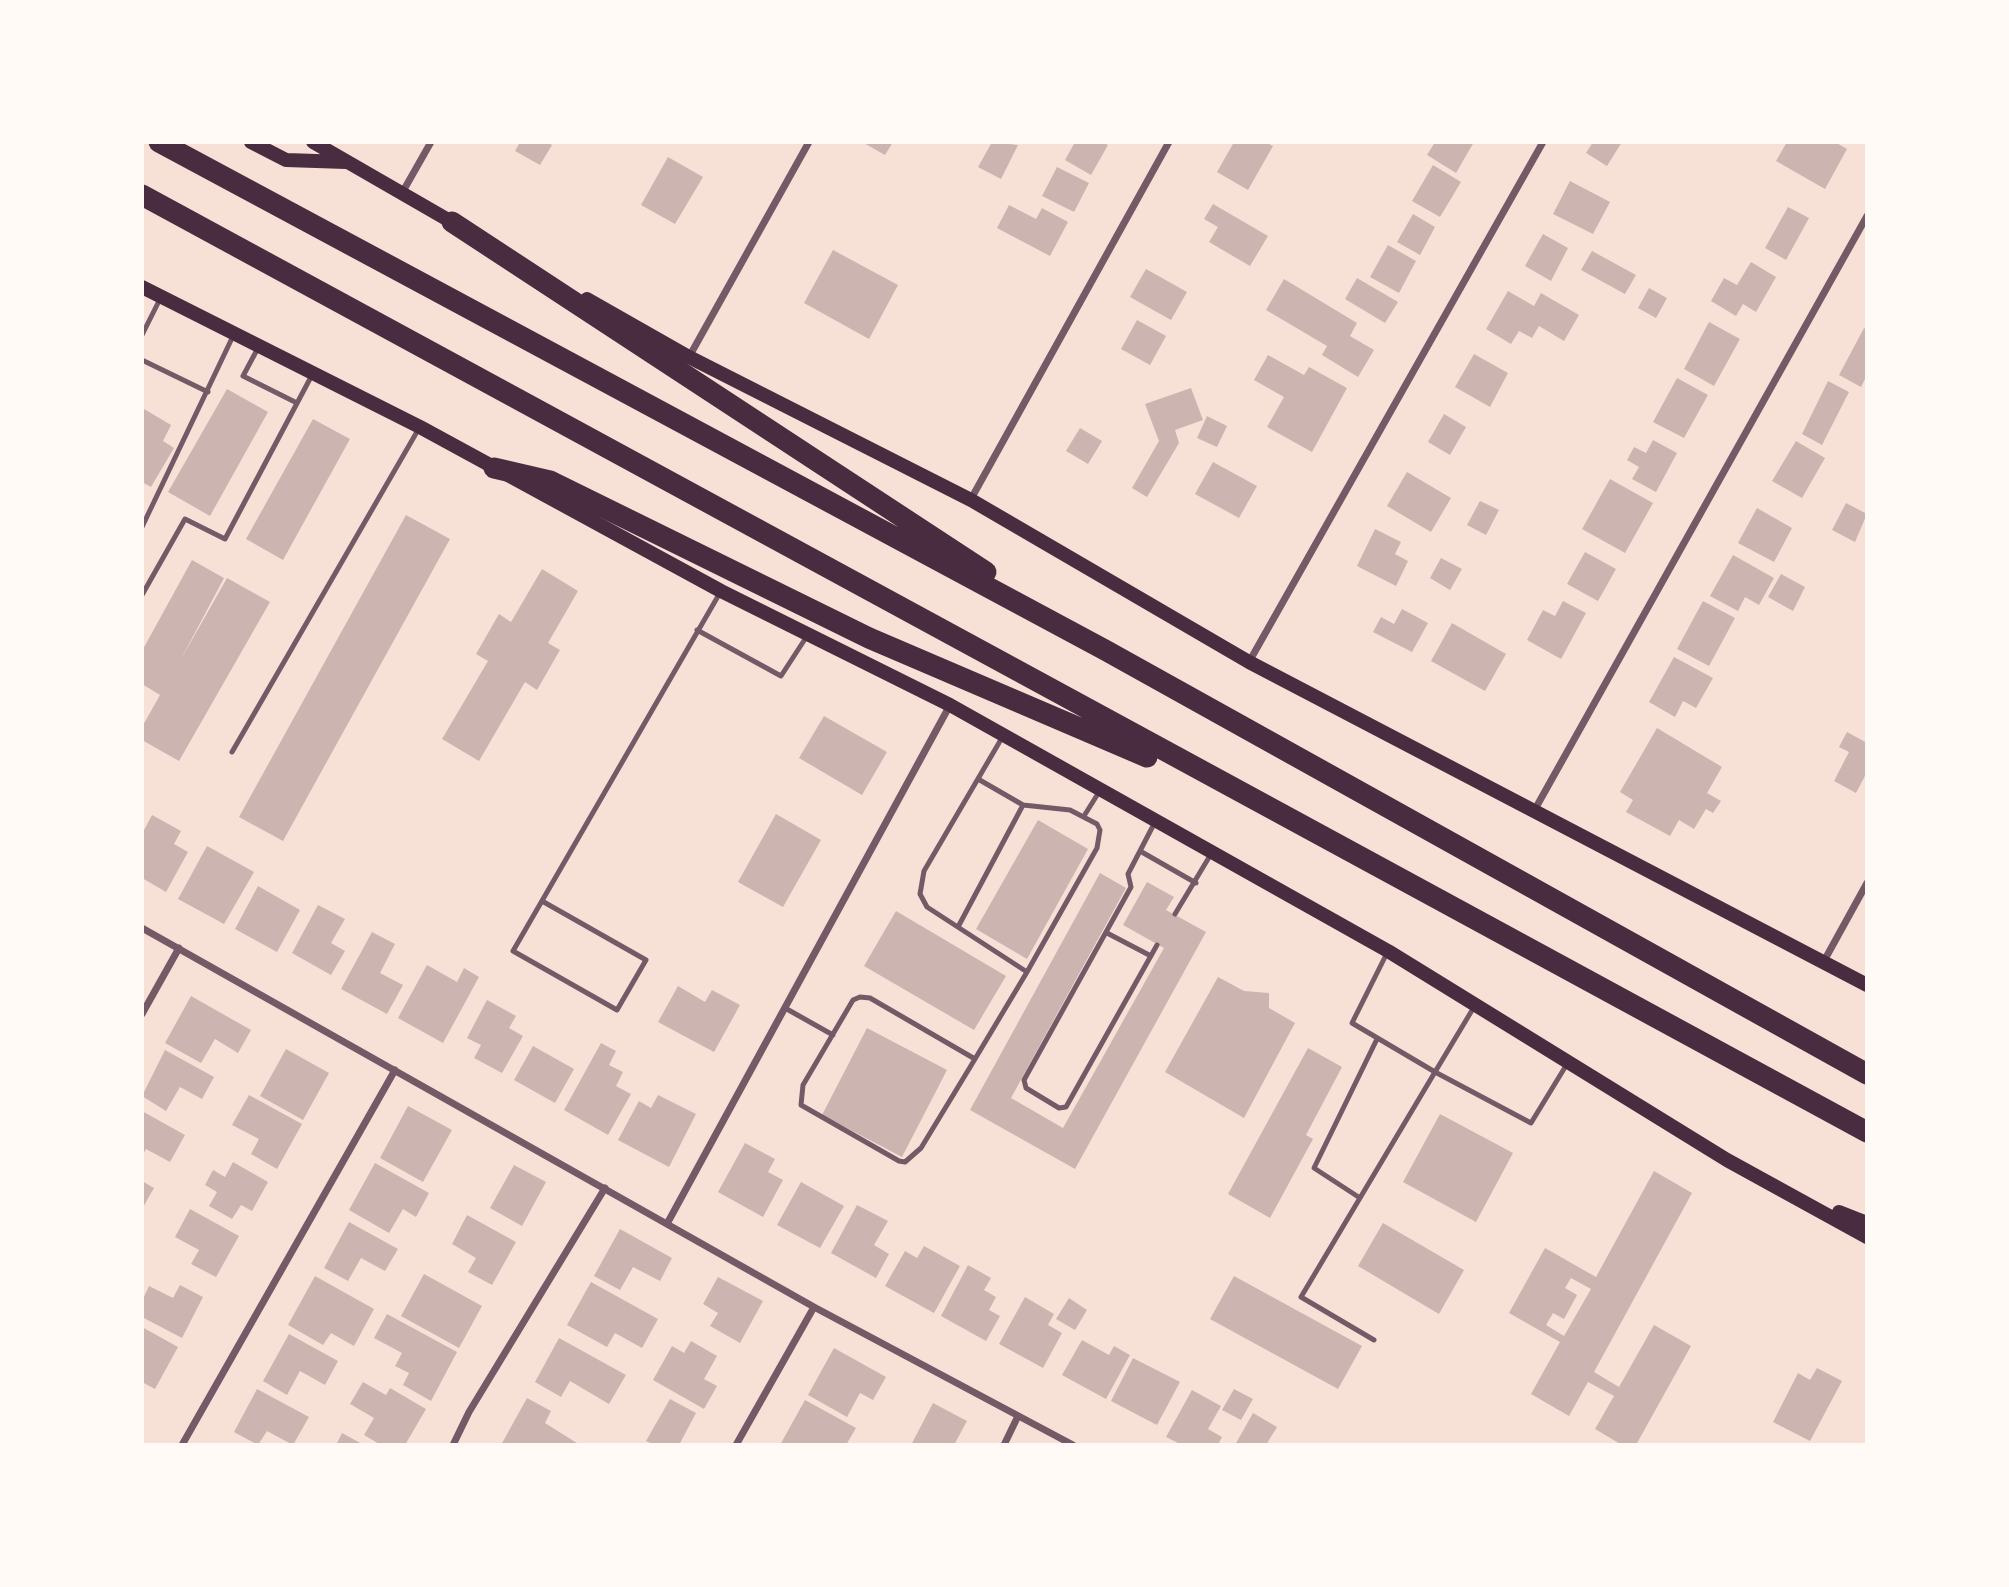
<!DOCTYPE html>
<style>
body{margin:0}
#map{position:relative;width:2009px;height:1587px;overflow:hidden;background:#f7e1d7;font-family:"Open Sans",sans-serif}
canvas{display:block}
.frame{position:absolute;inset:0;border:144px solid #fffaf5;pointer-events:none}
</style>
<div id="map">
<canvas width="2009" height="1587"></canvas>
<div class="frame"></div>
</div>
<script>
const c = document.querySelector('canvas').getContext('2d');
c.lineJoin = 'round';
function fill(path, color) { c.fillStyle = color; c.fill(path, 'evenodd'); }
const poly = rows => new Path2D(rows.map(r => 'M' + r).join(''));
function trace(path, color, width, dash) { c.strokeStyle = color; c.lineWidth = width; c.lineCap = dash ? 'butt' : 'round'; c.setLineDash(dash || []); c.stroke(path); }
fill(poly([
 [520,142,547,142,552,145,540,165,515,151],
 [862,142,893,142,885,155],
 [992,142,1018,145,1001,179,978,167],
 [1075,142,1101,142,1108,145,1091,175,1065,160],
 [1234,142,1265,142,1273,146,1248,190,1217,172],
 [1435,142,1474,142,1456,173,1427,155],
 [1593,142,1622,142,1607,166,1586,153],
 [1787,142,1835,142,1847,149,1825,189,1776,161],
 [668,157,703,177,675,224,641,205],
 [1433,165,1461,182,1440,217,1412,201],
 [1057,167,1089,183,1074,212,1042,196],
 [1570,181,1610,202,1593,234,1553,214],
 [1213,204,1268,236,1250,266,1209,242,1218,227,1204,219],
 [1009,205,1036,219,1042,208,1068,222,1050,256,997,228],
 [1788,207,1809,218,1786,260,1765,248],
 [1413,214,1435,227,1420,255,1397,242],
 [1543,234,1568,248,1551,281,1525,266],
 [1388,245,1416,261,1399,293,1370,277],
 [833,250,898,285,869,339,804,303],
 [1592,251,1636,275,1625,294,1581,270],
 [1751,262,1776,277,1756,312,1743,304,1736,316,1711,301,1724,278,1737,285],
 [1146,269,1187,292,1171,320,1130,297],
 [1357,278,1398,302,1385,323,1345,299],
 [1284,279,1357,323,1350,336,1374,350,1358,377,1322,355,1327,346,1266,310],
 [1649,288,1667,298,1656,318,1638,308],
 [1508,291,1534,306,1541,293,1579,315,1564,341,1539,326,1532,338,1519,331,1511,344,1486,329],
 [1137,320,1166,336,1150,365,1121,349],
 [1709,322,1740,339,1714,386,1684,369],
 [1864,328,1867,330,1867,375,1861,387,1839,375],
 [1474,354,1508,373,1490,407,1455,387],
 [1268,355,1304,375,1309,367,1347,388,1312,452,1267,427,1284,397,1254,380],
 [1677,378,1708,395,1684,438,1653,422],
 [1828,381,1849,392,1822,445,1802,434],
 [1191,388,1203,420,1175,430,1179,443,1147,497,1132,488,1159,441,1145,404],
 [227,389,268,412,210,516,168,492],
 [144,409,171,425,163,441,174,448,151,487,142,482],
 [1444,414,1466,427,1450,455,1428,442],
 [1207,416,1227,426,1217,447,1197,438],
 [313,419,350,439,283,560,246,539],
 [1080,428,1102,441,1088,464,1066,451],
 [1653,440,1677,453,1656,492,1632,479,1639,467,1627,460,1634,447,1646,453],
 [1796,441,1825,458,1802,498,1772,481],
 [1213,462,1257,486,1239,518,1195,494],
 [1407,472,1451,498,1431,532,1387,506],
 [1610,479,1653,503,1625,553,1582,529],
 [1480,501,1499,510,1486,535,1467,525],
 [1846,503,1867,514,1855,542,1832,530],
 [1757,508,1792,528,1774,562,1738,543],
 [406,515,450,539,283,841,239,817],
 [1375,529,1401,542,1395,554,1408,561,1396,586,1357,566],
 [1585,552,1616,569,1598,601,1567,584],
 [1733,555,1774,578,1759,605,1745,597,1738,611,1710,596],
 [1441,558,1462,569,1450,590,1430,578],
 [192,560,224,578,180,661,227,578,270,602,179,761,142,740,142,727,160,695,142,684,142,651],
 [542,569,578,591,548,643,560,650,537,690,525,682,479,761,442,739,488,661,476,654,499,614,511,622],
 [1781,574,1805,587,1793,611,1768,597],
 [1563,601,1586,613,1561,659,1527,640,1543,610,1555,616],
 [1703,601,1735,618,1709,666,1677,649],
 [1402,609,1428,623,1412,652,1373,632,1381,617,1394,624],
 [1452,623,1506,654,1485,691,1431,661],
 [1674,657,1713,678,1696,708,1683,701,1675,717,1649,702],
 [824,716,887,752,862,795,799,758],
 [1657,728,1722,767,1707,793,1721,801,1713,813,1706,809,1694,829,1679,820,1670,836,1626,812,1633,800,1620,792],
 [1847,732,1867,743,1867,772,1856,793,1834,781,1849,752,1839,747],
 [776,814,821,840,783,907,738,882],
 [152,815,181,831,174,844,188,852,166,892,142,878,142,834],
 [1038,820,1088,849,1027,959,976,929],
 [207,846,254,872,224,924,178,899],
 [1100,873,1126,888,1011,1098,1063,1128,1164,948,1123,925,1147,882,1174,897,1166,910,1206,932,1075,1169,970,1110],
 [258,886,300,910,277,952,235,929],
 [318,905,345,919,331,943,345,951,331,975,292,953],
 [896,911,1006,976,974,1030,864,966],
 [372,932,395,944,380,973,403,985,387,1014,341,989],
 [427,965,457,982,464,968,479,977,443,1043,398,1018],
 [1218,977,1244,991,1269,993,1269,1008,1295,1023,1244,1118,1165,1072],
 [678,986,705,1002,712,990,740,1005,714,1052,658,1022],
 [191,996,251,1030,238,1053,215,1039,201,1063,165,1043],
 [487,1000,516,1016,509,1028,523,1036,502,1073,474,1058,481,1045,467,1038],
 [867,1028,947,1070,902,1157,822,1115],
 [601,1043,616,1051,609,1065,623,1072,616,1086,631,1094,608,1135,564,1110],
 [533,1046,574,1069,555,1103,514,1080],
 [1308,1048,1342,1067,1306,1135,1313,1139,1270,1218,1228,1194],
 [286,1049,329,1073,303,1120,260,1096],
 [165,1050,214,1077,202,1099,180,1087,166,1111,142,1096],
 [249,1095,302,1124,277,1169,251,1154,259,1139,232,1125],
 [658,1095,696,1114,669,1167,618,1140,639,1101,651,1108],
 [408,1106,452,1130,423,1182,380,1158],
 [142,1111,185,1135,170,1162,146,1149,142,1156],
 [1440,1114,1513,1153,1476,1222,1403,1182],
 [745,1143,775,1159,768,1172,783,1180,763,1217,718,1192],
 [233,1162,268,1182,252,1211,241,1205,232,1219,209,1206,217,1192,205,1185,213,1170,225,1177],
 [375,1163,429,1193,416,1217,403,1209,389,1233,349,1210],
 [514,1165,546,1182,522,1226,490,1208],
 [1654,1171,1692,1193,1594,1372,1619,1387,1654,1325,1691,1346,1636,1445,1622,1445,1595,1429,1614,1396,1588,1382,1569,1416,1531,1394,1560,1342,1509,1313,1545,1248,1596,1277],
 [1571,1278,1591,1289,1564,1336,1546,1325,1553,1313,1564,1319,1577,1295,1565,1288],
 [142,1181,154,1188,142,1209],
 [801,1182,844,1206,820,1248,777,1225],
 [857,1205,888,1221,874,1245,889,1254,876,1278,831,1253],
 [190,1209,239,1236,216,1277,191,1264,199,1250,175,1237],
 [467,1215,516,1242,492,1285,468,1272,476,1258,452,1244],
 [349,1222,398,1249,385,1271,361,1258,348,1281,324,1268],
 [1383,1223,1464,1270,1439,1314,1358,1266],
 [620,1229,672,1258,660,1281,633,1267,620,1290,594,1276],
 [924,1246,960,1266,934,1313,885,1286,905,1251,917,1258],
 [968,1265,991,1278,984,1290,996,1297,989,1310,1000,1316,986,1341,941,1316],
 [424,1274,482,1306,459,1348,401,1316],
 [315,1276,374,1309,354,1346,331,1333,323,1345,288,1325],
 [1234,1276,1362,1346,1338,1389,1210,1319],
 [718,1277,763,1301,740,1343,710,1326,718,1313,703,1304],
 [591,1282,658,1319,642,1348,615,1333,607,1347,567,1325],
 [180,1285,203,1297,182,1338,142,1317,142,1301,149,1286,173,1298],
 [1025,1297,1054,1314,1048,1325,1062,1333,1043,1368,999,1344],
 [1069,1298,1087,1310,1075,1330,1056,1319],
 [387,1314,457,1352,431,1401,403,1385,409,1373,395,1366,402,1353,374,1338],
 [142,1327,178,1347,155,1389,142,1382],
 [289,1334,338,1361,325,1385,300,1371,287,1395,263,1381],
 [559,1338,626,1375,609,1404,570,1381,561,1397,535,1382],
 [1082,1340,1109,1355,1114,1346,1130,1355,1106,1399,1062,1375],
 [691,1341,717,1356,704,1379,717,1386,704,1409,653,1380,672,1346,684,1353],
 [834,1348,886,1377,873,1400,860,1393,847,1417,808,1395],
 [1133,1358,1180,1382,1157,1425,1111,1401],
 [1817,1368,1842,1381,1810,1441,1773,1422,1798,1373,1810,1380],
 [363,1382,386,1395,390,1388,426,1409,405,1445,381,1445,364,1435,374,1418,350,1404],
 [257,1389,309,1417,293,1445,267,1431,258,1445,234,1432],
 [1234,1389,1253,1399,1241,1420,1222,1410],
 [1192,1390,1221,1406,1208,1429,1222,1437,1218,1445,1182,1445,1166,1437],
 [527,1398,551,1411,545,1423,580,1445,501,1445],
 [670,1399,696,1413,679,1445,655,1445,646,1441],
 [805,1400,856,1428,846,1445,780,1445],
 [933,1403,967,1421,954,1445,911,1445],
 [1253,1413,1277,1427,1266,1445,1235,1445],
 [342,1433,364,1445,336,1445]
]), '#ccb4b1');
trace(poly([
 [142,335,161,297],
 [258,348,243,376,297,403],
 [142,360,208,392],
 [142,527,234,334],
 [142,595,185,519,225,539,312,375],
 [697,630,781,676,807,636],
 [232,752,418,430],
 [978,779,1023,805,1070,810,1097,824,1100,830,1097,848,1027,972],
 [1084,816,1099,792],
 [1155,822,1128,874,1131,887,1024,1080,1026,1088,1059,1108,1066,1107,1157,945],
 [1140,851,1196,883],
 [542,901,646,960,617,1010,513,951,721,591],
 [1175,914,1211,854],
 [958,927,1023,805],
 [1107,933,1151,956],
 [1388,951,1352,1023,1435,1072,1474,1007],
 [785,1008,833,1035],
 [975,1059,870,998,860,997,853,1000,803,1085,801,1105,899,1161,905,1162,921,1148,975,1059,1027,972,927,907,920,894,924,871,1003,736],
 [1360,1198,1314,1168,1377,1039],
 [1374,1340,1301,1297,1435,1072,1531,1123,1567,1064]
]), '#755966', 5);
trace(poly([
 [402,193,431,142],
 [689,357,809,142],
 [971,499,1169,142],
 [1249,662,1543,142],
 [1534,811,1867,216],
 [142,928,814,1307,1073,1445],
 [1824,961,1867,883],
 [142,1014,179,948],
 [668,1222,950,705],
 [182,1445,395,1070],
 [453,1445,469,1412,605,1188],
 [736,1445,814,1307],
 [1004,1445,1018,1416]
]), '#755966', 7);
trace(poly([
 [251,142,286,160,346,162],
 [313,142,457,225],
 [142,287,420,427,721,591,950,705,1388,951,1727,1160,1867,1237],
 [587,299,689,357,971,500,1249,662,1867,985],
 [1839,1212,1867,1223]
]), '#4a2c40', 14);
trace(poly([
 [159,142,1105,650,1867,1074],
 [142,195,1867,1132],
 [452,222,986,572],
 [494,468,550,481,869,638,1147,757]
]), '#4a2c40', 21);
</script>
